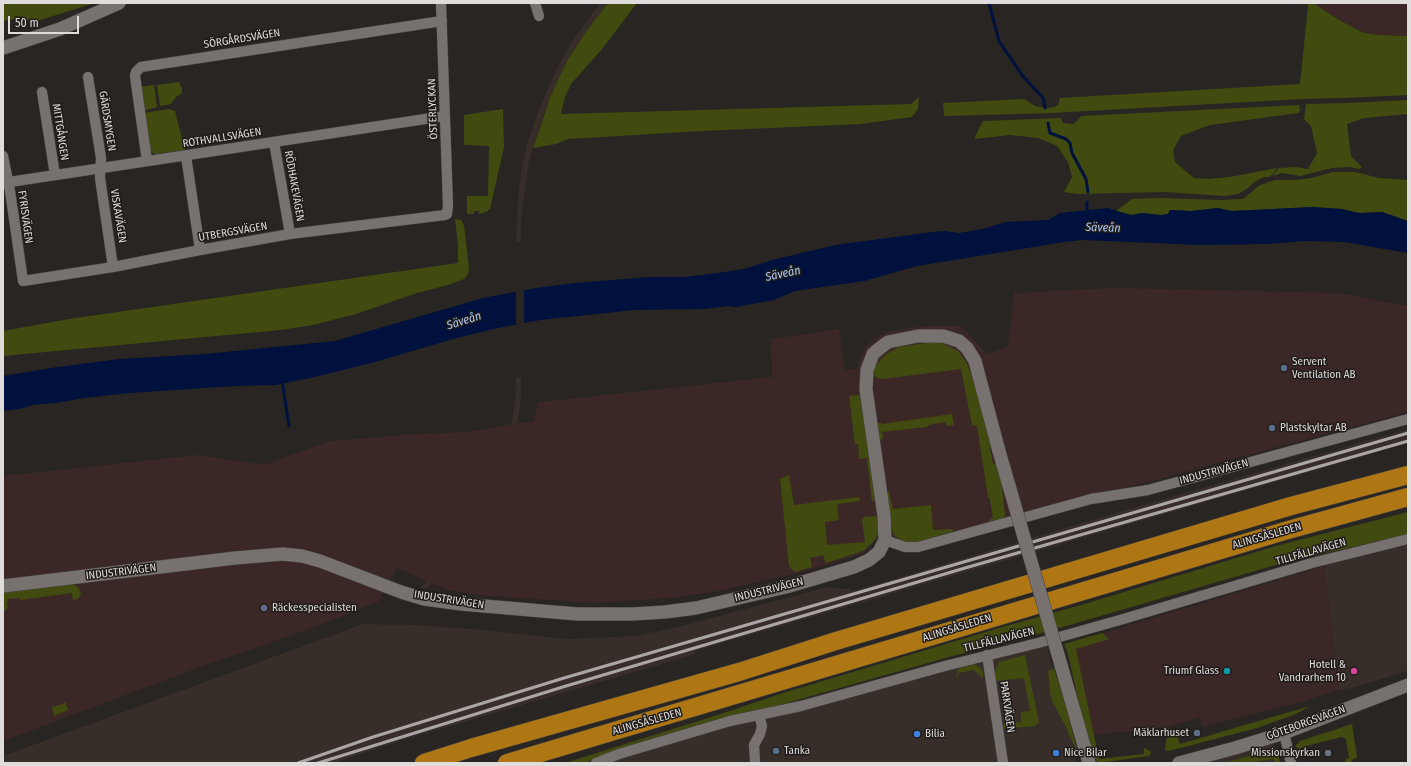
<!DOCTYPE html>
<meta charset="utf-8">
<style>
body{margin:0}
#map{position:relative;width:1411px;height:766px;overflow:hidden;background:#292523;font-family:"Fira Sans Condensed",sans-serif}
canvas{display:block}
.frame{position:absolute;inset:0;border:4px solid #dfdcdb;pointer-events:none}
.scale{position:absolute;left:8px;top:16px;width:71px;height:18px;box-sizing:border-box;border:2px solid #dfdcdb;border-top:0;padding-left:5px;font-size:12px;line-height:14px;white-space:nowrap;color:#dfdcdb;-webkit-text-stroke:3px #201c1a;paint-order:stroke}
</style>
<div id="map">
<canvas width="1411" height="766"></canvas>
<div class="frame"></div>
<div class="scale">50 m</div>
</div>
<script>
const c = document.querySelector('canvas').getContext('2d');
c.lineJoin = 'round';
function fill(path, color) { c.fillStyle = color; c.fill(path, 'evenodd'); }
const poly = rows => new Path2D(rows.map(r => 'M' + r).join(''));
function trace(path, color, width, dash) { c.strokeStyle = color; c.lineWidth = width; c.lineCap = dash ? 'butt' : 'round'; c.setLineDash(dash || []); c.stroke(path); }
function label(font, color, halo, rows, align = 'center') {
  c.font = font + ' "Fira Sans Condensed",sans-serif'; c.lineWidth = 3; c.setLineDash([]); c.textBaseline = 'middle'; c.strokeStyle = halo; c.fillStyle = color; for (const [text, x, y, turn = 0] of rows) {
    c.save(); c.translate(x, y); c.rotate((+turn || 0) * Math.PI / 180); c.textAlign = isNaN(turn) ? turn : align; if (halo) c.strokeText(text, 0, 0); c.fillText(text, 0, 0); c.restore();
  }
}
fill(poly([
 [600,3,608,3,585,33,567,61,551,95,538,130,529,162,521,221,521,242,516,242,518,198,521,173,527,144,539,110,556,70,568,48,582,27],
 [516,377,521,377,521,400,515,437,438,577,426,589,420,588,443,563,508,439,515,404],
 [1408,429,1408,443,695,651,696,654,403,740,334,763,3,763,3,756,363,624,412,625,473,629,568,639,635,636,682,626,827,587,857,590,1129,509],
 [1408,543,1408,671,1352,688,1339,690,1324,566,1367,553],
 [1046,644,1063,705,1077,763,605,763,728,724],
 [1274,743,1278,763,1193,763,1225,754]
]), '#372d29');
fill(poly([
 [1313,3,1408,3,1408,36,1378,35,1364,33,1339,20],
 [1113,288,1338,293,1408,306,1408,412,1151,481,1031,511,918,544,905,544,894,537,877,539,864,553,842,560,795,574,707,593,669,598,594,603,479,595,447,590,397,568,378,602,304,631,211,663,3,741,3,476,198,455,264,465,330,441,402,435,467,432,533,421,539,402,772,377,771,339,839,329,845,371,857,368,864,347,885,332,924,326,961,326,987,354,1008,347,1014,293],
 [1324,566,1339,690,1304,701,1203,727,1200,717,1168,727,1094,735,1074,642]
]), '#3b2826');
fill(poly([
 [3,3,95,3,37,21,14,19,3,21],
 [608,3,637,3,602,49,571,84,565,97,561,114,911,104,919,97,918,109,912,117,860,124,702,131,568,139,556,144,533,148,551,95,567,61,585,33],
 [1307,3,1313,3,1339,20,1364,33,1378,35,1408,36,1408,95,1345,98,1301,99,1052,113,944,116,943,103,1024,99,1035,106,1048,108,1055,107,1058,105,1060,98,1300,84,1308,5],
 [179,82,182,89,182,93,176,97,171,104,160,106,157,85],
 [154,85,157,107,146,110,143,109,140,87],
 [1408,100,1408,114,1364,118,1347,124,1351,156,1362,167,1359,169,1349,167,1332,168,1300,176,1282,173,1272,176,1279,168,1296,167,1308,169,1317,153,1311,126,1304,119,1306,104,1348,103],
 [1299,105,1300,110,1299,113,1210,125,1181,136,1173,150,1175,162,1194,178,1209,179,1230,177,1277,168,1270,177,1264,177,1254,182,1248,188,1238,194,1225,196,1164,192,1077,194,1064,192,1072,177,1068,162,1057,146,1038,138,1010,135,974,139,983,121,1061,118,1063,123,1074,124,1081,116],
 [169,109,175,111,185,150,155,154,149,151,144,113],
 [503,109,504,147,490,209,486,212,479,214,479,211,474,211,474,214,467,214,467,196,488,196,489,146,464,145,464,115],
 [1333,172,1355,172,1379,178,1408,180,1408,221,1382,212,1359,213,1342,209,1312,207,1232,211,1218,208,1191,211,1170,210,1168,214,1161,215,1142,213,1131,215,1116,211,1132,199,1159,198,1221,200,1243,199,1260,185,1275,180,1297,180,1311,178],
 [455,219,461,220,464,225,469,268,468,274,464,279,448,285,417,293,356,314,313,325,280,330,3,356,3,331,69,319,458,263,458,246],
 [925,343,941,343,958,351,966,362,974,381,994,447,990,448,993,464,997,464,1001,477,1005,516,1003,518,990,521,989,520,993,518,990,499,988,497,977,426,972,425,961,369,882,379,877,378,873,374,874,368,885,355,899,347],
 [859,395,861,398,875,499,872,502,867,458,859,459,858,444,855,444,849,396],
 [952,414,954,425,947,426,945,422,928,425,927,427,882,432,883,439,879,440,877,425,878,423,881,423,882,424],
 [789,475,794,505,859,497,860,501,837,504,839,520,825,522,827,545,865,542,862,520,864,517,876,516,878,518,880,527,878,534,875,540,863,551,826,563,823,555,810,558,812,567,795,572,789,566,780,479],
 [886,492,889,492,893,509,931,505,933,530,952,529,953,531,918,542,906,543,895,536,892,530],
 [1408,512,1408,534,1279,564,1042,633,949,657,603,755,585,763,565,763,730,711,783,693,999,628,1081,605,1276,546],
 [67,584,73,584,79,588,81,594,79,598,73,600,72,593,20,600,20,598,8,599,7,603,8,608,3,612,3,591],
 [1102,633,1109,639,1076,649,1099,759,1144,754,1144,748,1150,751,1151,754,1148,756,1098,763,1095,759,1080,708,1068,654,1064,644],
 [1025,655,1039,722,1035,726,1003,729,1002,724,1021,722,1021,712,1030,711,1024,678,996,681,995,671,999,662],
 [973,664,979,667,983,672,983,678,974,670,958,673,957,677,956,678,958,670,960,668,964,666],
 [1054,668,1067,710,1079,758,1067,729,1051,699,1048,671],
 [65,702,68,710,54,716,52,707,63,704,63,703],
 [1310,706,1296,714,1257,728,1169,751,1165,750,1168,728,1175,730,1180,744],
 [1352,724,1357,757,1352,760,1351,763,1345,763,1346,759,1349,758,1346,739,1342,737,1306,746,1301,748,1300,750,1295,746,1300,741],
 [1275,749,1278,752,1280,763,1275,763,1274,759,1245,763,1224,763]
]), '#424b0f');
fill(poly([
 [1312,207,1342,209,1359,213,1382,212,1408,221,1408,253,1344,242,1305,241,1268,244,1200,245,1082,240,1064,242,917,266,864,281,795,291,774,300,736,307,728,306,704,309,634,310,540,320,498,328,453,339,375,362,315,377,276,385,236,386,129,393,84,398,56,403,33,405,19,409,3,411,3,376,51,368,119,359,205,354,335,341,483,298,536,288,575,283,649,277,685,277,717,273,744,269,772,260,835,245,932,232,945,231,959,233,983,229,1005,222,1048,220,1060,213,1108,208,1131,215,1142,213,1161,215,1168,214,1170,210,1191,211,1218,208,1232,211]
]), '#00113d');
fill(poly([
 [524,288,524,325,516,327,516,290]
]), '#292523');
trace(poly([
 [989,3,999,41,1022,75,1043,98,1045,108],
 [1048,123,1050,133,1066,139,1070,143,1072,153,1086,179,1088,192],
 [1087,214,1087,202],
 [282,380,289,426]
]), '#00113d', 3);
const minor = poly([
 [535,3,539,16],
 [88,77,101,158,100,178,113,267],
 [42,92,55,175],
 [274,142,290,234],
 [3,156,10,191,23,281,113,267,200,250,290,234,445,215,447,214,448,206,441,3],
 [186,156,200,250],
 [147,161,135,76,136,72,141,67,442,21],
 [3,183,445,116],
 [885,540,905,547,918,547,1091,499,1148,490,1408,419],
 [987,655,1003,763],
 [1284,733,1291,763],
 [596,763,619,754,730,721,801,706,945,666,1038,643,1120,620,1312,563,1408,539],
 [755,763,754,745,760,734,762,726,759,715]
]);
const tertiary = poly([
 [3,48,60,29,119,3],
 [3,586,235,558,283,554,302,556,320,561,401,592,424,599,461,604,577,614,633,614,665,612,696,608,786,587,854,567,869,560,879,552,885,540,884,516,866,389,867,370,873,354,880,348,888,342,918,336,943,336,959,341,967,348,975,361,999,451],
 [1061,665,1089,763],
 [1179,763,1235,748,1284,733,1408,685]
]);
const motorway = poly([
 [424,763,471,748,739,672,836,641,1291,506,1408,475],
 [507,763,1288,530,1408,497]
]);
trace(minor, '#474442', 11);
trace(tertiary, '#474442', 14);
trace(motorway, '#474442', 19);
trace(minor, '#777270', 10);
trace(tertiary, '#777270', 13);
trace(motorway, '#ae7714', 18);
trace(poly([
 [298,763,373,737,564,678,1408,433],
 [318,763,566,686,965,568,1408,441]
]), '#a9a6a4', 3);
const tertiaryBridge = poly([
 [999,451,1061,665]
]);
trace(tertiaryBridge, '#474442', 14, []);
trace(tertiaryBridge, '#777270', 13);
for (const [x, y, r, color] of [
 [1284,368,4,"#5c6f8a"],
 [1272,428,4,"#5c6f8a"],
 [264,608,4,"#5c6f8a"],
 [1227,671,4,"#0f9aa8"],
 [1354,671,4,"#d1479c"],
 [1197,733,4,"#5c6f8a"],
 [917,734,4,"#3f7fe0"],
 [776,751,4,"#5c6f8a"],
 [1056,753,4,"#3f7fe0"],
 [1328,753,4,"#6b7280"]
]) { const dot = new Path2D(); dot.arc(x, y, r, 0, 2 * Math.PI); c.fillStyle = color; c.fill(dot); trace(dot, '#201c1a', 1.5); }
label('11px', '#dfdcdb', '#201c1a', [
 ["SÖRGÅRDSVÄGEN",242,39,-9],
 ["ÖSTERLYCKAN",433,109,-92],
 ["GÄRDSMYGEN",107,121,81],
 ["MITTGÅNGEN",60,132,81],
 ["ROTHVALLSVÄGEN",222,138,-9],
 ["RÖDHAKEVÄGEN",294,186,80],
 ["VISKAVÄGEN",118,216,81],
 ["FYRISVÄGEN",25,217,82],
 ["UTBERGSVÄGEN",233,232,-10],
 ["INDUSTRIVÄGEN",1214,472,-15],
 ["ALINGSÅSLEDEN",1267,536,-16],
 ["TILLFÄLLAVÄGEN",1311,552,-16],
 ["INDUSTRIVÄGEN",121,572,-7],
 ["INDUSTRIVÄGEN",769,590,-14],
 ["INDUSTRIVÄGEN",449,600,9],
 ["ALINGSÅSLEDEN",957,628,-17],
 ["TILLFÄLLAVÄGEN",999,640,-14],
 ["PARKVÄGEN",1007,707,82],
 ["ALINGSÅSLEDEN",647,722,-16],
 ["GÖTEBORGSVÄGEN",1306,723,-20]
]);
label('11px', '#dfdcdb', '#201c1a', [
 ["Servent",1292,362],
 ["Ventilation AB",1292,375],
 ["Plastskyltar AB",1280,428],
 ["Räckesspecialisten",272,608],
 ["Hotell &",1346,665,"right"],
 ["Vandrarhem 10",1346,678,"right"],
 ["Triumf Glass",1219,671,"right"],
 ["Mäklarhuset",1189,733,"right"],
 ["Bilia",925,734],
 ["Tanka",784,751],
 ["Nice Bilar",1064,753],
 ["Missionskyrkan",1320,753,"right"]
], 'left');
label('italic 12px', '#adc8f6', '#201c1a', [
 ["Säveån",1103,228,2],
 ["Säveån",783,274,-12],
 ["Säveån",464,321,-17]
]);
</script>
